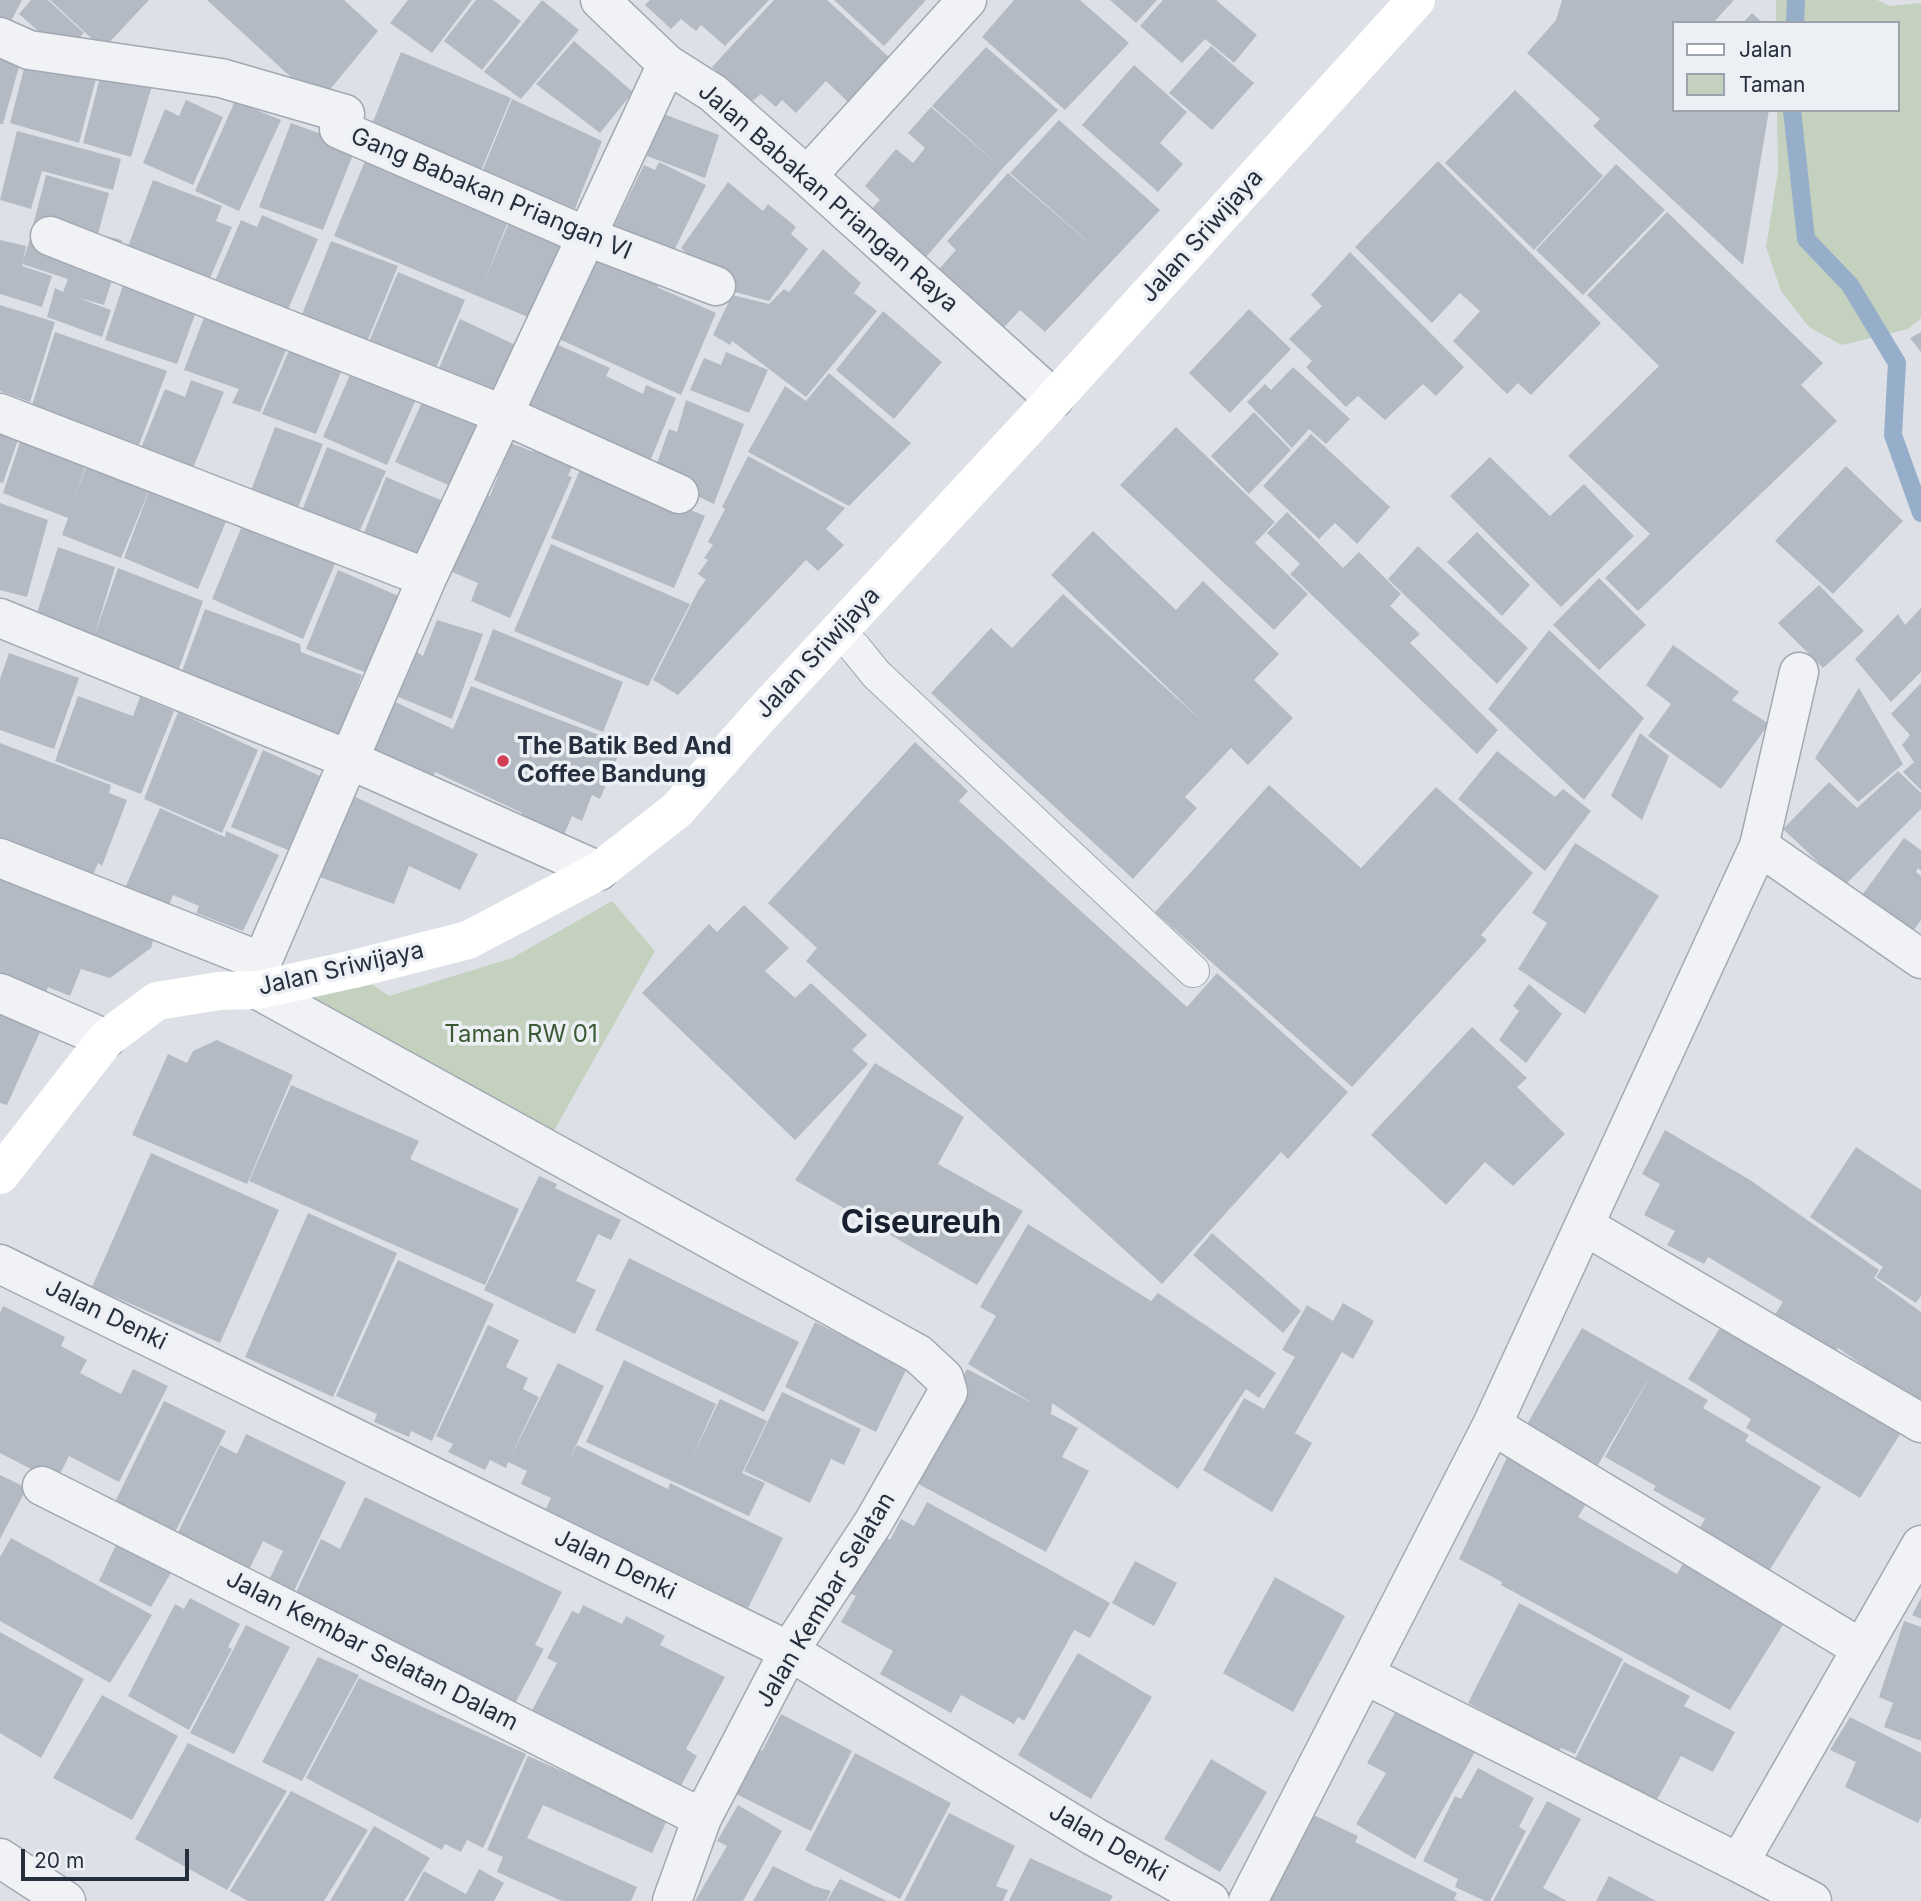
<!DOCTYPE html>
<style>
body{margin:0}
#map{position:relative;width:1921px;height:1901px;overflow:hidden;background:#dde1e7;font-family:Inter,sans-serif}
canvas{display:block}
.legend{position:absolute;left:1672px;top:21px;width:228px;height:91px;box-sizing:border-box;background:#ecf0f5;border:2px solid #9da3ac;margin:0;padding:9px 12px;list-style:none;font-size:21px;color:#262f3e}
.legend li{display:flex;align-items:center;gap:14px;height:35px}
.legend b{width:35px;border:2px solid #9da3ac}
.scale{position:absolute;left:21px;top:1849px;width:168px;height:32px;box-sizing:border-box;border:4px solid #262f3e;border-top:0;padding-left:9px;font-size:21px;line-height:24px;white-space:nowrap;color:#262f3e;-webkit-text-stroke:5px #ecf0f5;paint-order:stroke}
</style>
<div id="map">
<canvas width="1921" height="1901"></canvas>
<ul class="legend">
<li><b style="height:9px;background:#fff"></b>Jalan</li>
<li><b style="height:19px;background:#c3d1be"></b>Taman</li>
</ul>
<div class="scale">20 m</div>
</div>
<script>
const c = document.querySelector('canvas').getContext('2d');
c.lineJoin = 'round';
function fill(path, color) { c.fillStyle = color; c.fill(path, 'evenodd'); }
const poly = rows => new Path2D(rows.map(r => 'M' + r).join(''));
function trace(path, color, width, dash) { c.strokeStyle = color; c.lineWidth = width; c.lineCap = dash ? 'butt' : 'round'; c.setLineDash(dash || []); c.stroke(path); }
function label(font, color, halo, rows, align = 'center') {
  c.font = font + ' Inter,sans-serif'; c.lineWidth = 7; c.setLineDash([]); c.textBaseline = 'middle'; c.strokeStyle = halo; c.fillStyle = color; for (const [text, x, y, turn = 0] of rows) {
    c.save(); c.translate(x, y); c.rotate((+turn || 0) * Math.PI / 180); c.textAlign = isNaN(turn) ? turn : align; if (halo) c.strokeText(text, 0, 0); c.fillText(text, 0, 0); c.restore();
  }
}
fill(poly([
 [1776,0,1877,0,1890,6,1921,3,1921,318,1908,329,1842,345,1809,327,1781,291,1766,247,1778,171,1777,110,1898,110,1898,23,1776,23],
 [612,901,655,951,551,1136,293,1001,361,977,389,996,512,958]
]), '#c3d1be');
trace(poly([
 [1795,23,1796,0],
 [1792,110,1806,239,1850,285,1897,363,1893,435,1921,513]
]), '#96aec9', 18);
fill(poly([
 [0,0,22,0,7,29,0,26],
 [31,0,48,0,84,33,64,54,19,14],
 [50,0,149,0,103,49],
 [207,0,344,0,378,31,319,103],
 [408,0,472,0,432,53,390,23],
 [476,0,493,0,521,21,482,70,444,41],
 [542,0,579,30,521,99,484,72],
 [650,0,769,0,725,46,701,25,696,31,681,19,671,29,645,5],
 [774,0,827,0,891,59,850,104,826,81,796,113,782,100,776,107,761,94,750,103,712,67],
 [834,0,926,0,884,46],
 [1014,0,1080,0,1129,43,1065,110,982,37],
 [1110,0,1157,0,1136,23],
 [1163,0,1216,0,1257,35,1234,63,1205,39,1182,63,1140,26],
 [1562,0,1734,0,1713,23,1674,23,1674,110,1769,110,1743,265,1593,126,1600,119,1527,53,1556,20],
 [1752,13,1763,23,1743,23],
 [574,41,633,92,600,133,536,84],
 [1211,46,1254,83,1212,130,1169,93],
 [986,47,1058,110,1002,169,920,264,865,216,880,200,865,186,896,149,913,163,925,148,908,133,931,107,1000,166,932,106],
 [0,51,22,56,3,124,0,124],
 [401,52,511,98,476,183,366,139],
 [25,65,98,71,79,143,10,123],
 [1134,65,1187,112,1160,143,1183,164,1158,192,1082,125],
 [101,74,152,86,131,157,83,143],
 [1515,90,1603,176,1534,250,1445,163],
 [512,99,602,141,570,221,477,184],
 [186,100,223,117,193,185,143,163,165,109,179,116],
 [235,101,281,120,239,211,195,191],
 [661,113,719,135,705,178,647,156],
 [1059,120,1160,210,1045,332,1020,310,997,335,932,277,956,250,947,241,1008,173,1102,254,1010,173],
 [291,123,356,147,323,230,259,207],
 [17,131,121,159,113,190,42,171,31,209,0,200],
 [367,156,509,219,484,282,513,213,573,235,535,320,334,236],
 [1438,161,1601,323,1531,395,1518,383,1507,394,1453,341,1480,311,1460,293,1432,323,1355,247],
 [659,162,706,185,667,265,608,238,644,165,655,170],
 [1616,164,1665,210,1583,295,1536,250],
 [46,175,109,193,98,234,122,240,120,249,33,225],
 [153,180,222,206,216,221,232,227,207,285,124,257],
 [728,182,763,211,768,204,796,227,791,234,808,249,769,301,727,290,681,248],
 [1667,212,1823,363,1801,385,1837,421,1638,611,1605,578,1650,534,1568,456,1659,366,1587,295],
 [262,215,318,239,286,314,214,283,241,220,257,227],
 [31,236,117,264,104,305,76,297,111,310,102,337,47,317,55,288,63,292,68,279,22,264],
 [0,240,26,246,22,266,52,276,42,307,0,294],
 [331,241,398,266,364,349,299,322],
 [823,249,861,283,854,293,877,311,806,397,732,341,730,345,713,335,732,295,769,304,784,289,789,292],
 [1350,252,1464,367,1436,396,1423,384,1385,420,1358,396,1346,407,1306,367,1312,361,1289,339,1322,306,1311,295],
 [593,255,659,284,657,287,716,313,681,395,559,339],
 [398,272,465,300,432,377,366,349],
 [126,276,200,301,177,364,105,340],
 [0,305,55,322,30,402,0,391],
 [208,307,292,336,260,412,232,403,239,389,184,370],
 [1249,309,1291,349,1230,413,1189,373],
 [883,311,942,362,894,419,836,370],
 [460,319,522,348,491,402,436,375],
 [55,332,167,371,139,445,32,405],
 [1921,332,1921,352,1910,338],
 [292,343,345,362,316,434,262,414],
 [554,343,610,368,606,376,643,394,646,385,676,398,646,471,521,414],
 [726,352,768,370,749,413,690,390,704,358,721,365],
 [1293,367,1350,419,1326,444,1309,429,1292,448,1247,402,1265,384,1271,390],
 [352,370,417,397,387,465,323,437],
 [829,373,911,443,849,506,748,452,785,386,806,401],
 [191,380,224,392,193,468,141,448,165,389,185,397],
 [423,400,484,420,453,487,395,462],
 [686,400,744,424,714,504,653,475,669,429,677,432],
 [1254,412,1291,450,1249,494,1211,456],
 [0,420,22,428,3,483,0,482],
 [275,427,323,444,297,510,250,493],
 [1176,427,1275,522,1255,543,1308,594,1274,630,1120,485],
 [24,430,89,456,73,502,90,456,230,512,198,589,124,558,152,483,121,558,62,535,68,518,3,493],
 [1311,434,1390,507,1357,544,1335,523,1319,539,1263,486],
 [511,443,534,452,539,444,575,460,568,476,572,477,510,618,471,601,478,583,450,571,482,493,490,496],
 [327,447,386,471,358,535,301,513],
 [748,456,845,508,826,529,844,545,818,571,806,560,678,695,653,680,699,589,706,580,698,574,708,560,704,558,713,545,708,542,725,509,722,507],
 [1490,457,1550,516,1584,484,1634,536,1561,607,1450,496],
 [582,465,705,516,674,588,551,538],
 [1846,466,1903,521,1833,594,1775,541],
 [386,477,443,501,418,560,362,538],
 [0,503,48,520,27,597,0,590],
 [1287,512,1343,568,1359,552,1401,594,1390,606,1420,634,1410,643,1498,730,1477,754,1290,574,1300,564,1267,533],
 [244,521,337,559,303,639,212,599],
 [1093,531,1176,610,1203,581,1279,654,1254,680,1293,718,1248,765,1231,748,1185,797,1197,808,1133,879,931,693,991,628,1012,648,1063,594,1203,722,1051,575],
 [1477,532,1530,585,1502,616,1447,562],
 [551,544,690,604,648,686,514,631],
 [1418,546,1528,648,1497,684,1388,579],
 [58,547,115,567,94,637,118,568,203,601,176,677,36,616],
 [338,570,401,597,367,673,306,649],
 [1599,578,1646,625,1599,670,1553,625],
 [1819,585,1864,631,1823,668,1778,623],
 [1921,608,1921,672,1891,702,1855,659,1898,614,1905,625],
 [205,609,300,644,301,652,362,675,335,747,179,679],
 [437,620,483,634,452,719,396,696,415,651,423,656],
 [493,629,623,682,603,732,474,680],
 [1549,630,1644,718,1584,800,1488,709],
 [1673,645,1739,692,1732,700,1769,724,1721,789,1648,736,1671,704,1646,685],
 [9,653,79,678,54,749,0,730,0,679],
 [1921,683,1921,790,1903,772,1914,762,1902,745,1910,735,1891,714],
 [471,686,623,744,600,799,592,795,582,821,572,816,558,849,515,831,522,813,435,772,431,781,367,751,393,701,453,729],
 [1859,688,1903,764,1858,802,1815,758],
 [78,696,133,716,140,697,174,711,141,794,55,761],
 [178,712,258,750,222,833,144,799],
 [1640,733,1669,756,1642,820,1611,796],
 [915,742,968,791,959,801,1187,1007,1217,973,1348,1092,1288,1159,1281,1152,1162,1284,806,961,817,948,768,903],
 [0,743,111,785,109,793,127,800,102,866,98,863,93,875,26,847,25,851,0,841],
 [263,750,320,776,288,850,231,827],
 [1497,751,1555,797,1563,789,1591,811,1545,871,1458,799],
 [1898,771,1921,793,1921,809,1844,886,1783,829,1829,782,1857,808],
 [1269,785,1361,868,1436,787,1533,873,1481,935,1487,940,1352,1087,1155,912],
 [349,794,478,854,460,890,409,866,394,904,314,875],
 [160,808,225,837,226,831,279,855,243,931,196,913,199,906,173,895,169,905,125,888],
 [1904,838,1921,850,1921,871,1918,868,1916,872,1921,876,1921,920,1907,939,1857,902],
 [1575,843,1659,896,1585,1014,1518,969,1547,923,1532,913],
 [0,870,156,929,151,948,110,978,81,969,70,996,48,987,45,995,0,977],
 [744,905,789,948,765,971,795,998,811,983,867,1035,852,1050,868,1064,795,1140,642,993,709,924,717,932],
 [1529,984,1562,1014,1526,1063,1499,1040,1519,1011,1513,1006],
 [0,1002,46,1019,7,1105,0,1103],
 [1472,1027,1527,1078,1517,1087,1565,1134,1513,1186,1485,1162,1446,1205,1371,1135],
 [217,1040,293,1075,247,1184,132,1135,168,1054,187,1063,193,1051],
 [875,1063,964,1117,938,1164,1023,1211,977,1285,795,1180],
 [291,1085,419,1141,410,1159,519,1209,485,1285,249,1181],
 [1665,1130,1750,1180,1879,1270,1874,1278,1921,1312,1921,1405,1838,1348,1833,1355,1773,1317,1783,1302,1708,1257,1704,1264,1667,1245,1675,1231,1644,1215,1660,1184,1642,1174],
 [1856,1147,1921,1190,1921,1296,1916,1303,1876,1277,1883,1267,1810,1217],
 [151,1153,279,1210,220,1343,92,1287],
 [539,1176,557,1184,555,1188,621,1220,611,1240,598,1234,576,1281,596,1290,575,1334,484,1290],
 [308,1213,397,1253,333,1397,245,1357],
 [1028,1224,1151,1301,1158,1293,1276,1373,1259,1398,1246,1389,1178,1489,1052,1403,1051,1414,1078,1428,1062,1457,1089,1471,1046,1552,909,1479,967,1369,1034,1404,968,1364,996,1316,980,1307],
 [1212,1233,1301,1311,1283,1333,1193,1255],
 [629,1258,799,1342,764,1412,595,1330],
 [398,1260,494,1304,432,1441,411,1431,409,1437,374,1422,377,1414,336,1396],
 [1343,1303,1374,1321,1353,1359,1342,1352,1295,1433,1312,1443,1272,1512,1203,1470,1244,1398,1264,1409,1295,1357,1282,1350,1307,1305,1333,1321],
 [3,1306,65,1337,61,1346,87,1360,80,1373,121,1394,133,1369,168,1386,119,1482,69,1456,56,1482,0,1453,0,1313],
 [1725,1320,1902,1431,1860,1498,1746,1428,1751,1419,1688,1379],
 [815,1322,907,1368,876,1432,785,1387],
 [488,1325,519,1340,506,1367,528,1378,523,1389,539,1397,510,1458,558,1363,604,1386,570,1458,577,1445,668,1489,670,1483,783,1538,748,1608,546,1509,551,1498,521,1484,527,1471,508,1462,506,1468,490,1460,485,1470,448,1452,453,1444,436,1436],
 [1582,1328,1708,1400,1703,1408,1749,1435,1745,1441,1821,1487,1766,1576,1693,1539,1705,1519,1653,1490,1656,1486,1605,1457,1653,1371,1598,1465,1526,1426],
 [624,1360,716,1404,691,1460,720,1399,767,1421,742,1473,765,1483,749,1516,586,1442],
 [782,1392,861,1429,844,1465,831,1459,810,1503,744,1471],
 [164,1401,226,1431,175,1532,115,1502],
 [246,1434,346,1482,294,1591,269,1580,283,1551,263,1541,246,1576,174,1541,220,1445,237,1454],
 [1511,1449,1590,1497,1578,1517,1677,1574,1685,1560,1786,1620,1730,1710,1501,1585,1502,1582,1459,1559],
 [0,1475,27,1488,0,1539],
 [365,1497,562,1592,535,1645,544,1649,513,1707,293,1599,321,1539,340,1549],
 [927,1502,1110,1603,1090,1638,1074,1630,1024,1721,1018,1717,1014,1724,961,1695,951,1713,880,1674,893,1651,841,1622,856,1596,849,1593,881,1534,890,1540,901,1519,914,1526],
 [122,1532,178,1561,151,1607,99,1581],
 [11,1538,152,1615,110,1683,0,1621,0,1557],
 [1135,1561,1177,1583,1154,1626,1112,1603],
 [1275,1577,1345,1616,1293,1712,1223,1673],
 [190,1598,240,1624,228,1647,232,1649,189,1730,128,1696,175,1604,184,1609],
 [1921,1598,1921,1619,1912,1615],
 [1519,1603,1623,1659,1575,1754,1561,1748,1558,1752,1468,1703],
 [583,1605,622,1624,626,1616,665,1636,660,1645,725,1677,686,1749,697,1756,677,1793,528,1718,557,1663,547,1658,572,1611,579,1614],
 [1904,1621,1921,1627,1921,1741,1884,1727,1893,1703,1879,1697],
 [246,1625,290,1647,234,1754,190,1733],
 [0,1632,84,1679,41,1758,0,1733],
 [1078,1653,1152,1697,1091,1799,1018,1755],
 [318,1657,359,1675,302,1781,262,1762],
 [1624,1662,1690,1696,1684,1706,1735,1732,1713,1772,1681,1756,1654,1805,1573,1763],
 [359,1678,526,1754,483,1848,467,1840,461,1852,445,1844,442,1850,306,1778],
 [102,1695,178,1736,132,1820,53,1778],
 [1397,1709,1475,1752,1415,1859,1356,1824,1386,1773,1367,1763],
 [781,1714,852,1751,811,1831,734,1793,756,1748,762,1751],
 [1850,1717,1921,1753,1921,1817,1918,1823,1845,1787,1856,1762,1830,1750],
 [188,1743,287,1791,227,1890,135,1839],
 [855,1753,951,1803,900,1899,805,1850],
 [528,1756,668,1818,652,1853,543,1805,527,1838,637,1887,631,1901,562,1901,497,1872,503,1857,487,1850],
 [1211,1759,1267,1792,1220,1872,1164,1839],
 [1478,1768,1534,1798,1519,1827,1526,1831,1490,1901,1485,1901,1455,1887,1458,1879,1423,1861,1455,1796,1461,1799],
 [291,1791,368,1830,324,1901,248,1901,230,1891],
 [1547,1801,1581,1819,1543,1888,1567,1901,1493,1901],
 [738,1805,782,1831,743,1901,695,1901,727,1846,717,1841],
 [949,1813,1015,1846,996,1886,1008,1890,1003,1901,904,1901],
 [1314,1815,1358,1836,1355,1842,1457,1893,1454,1899,1458,1901,1269,1901],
 [374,1826,430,1858,404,1901,330,1901],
 [1030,1858,1113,1896,1110,1901,1009,1901],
 [773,1866,814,1886,831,1891,826,1901,753,1901],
 [479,1869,504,1883,494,1901,408,1901,424,1871,466,1894],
 [1609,1876,1656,1901,1596,1901],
 [840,1879,887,1901,827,1901]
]), '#b4bac4');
const service = poly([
 [837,631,855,648,876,674,1193,971]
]);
const minor = poly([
 [600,0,667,64,713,93,807,176,1054,399],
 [0,37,29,50,221,78,345,114,339,129,588,237,716,286],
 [667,64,427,578,262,962,258,990,918,1354,944,1378,948,1392,873,1523,789,1651,702,1818,672,1901],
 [807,176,967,0],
 [50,236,502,414,679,494],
 [0,413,427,578],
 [0,618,350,760,599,871],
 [1759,846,1921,959],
 [0,858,262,962],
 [0,993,106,1039],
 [1585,1226,1921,1423],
 [0,1264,789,1651,1093,1836,1210,1901],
 [1492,1425,1862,1649],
 [42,1486,702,1818],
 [1365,1675,1739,1863,1921,1545],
 [0,1858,66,1901],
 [1739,1863,1812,1901],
 [1248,1901,1492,1425,1759,846,1799,672]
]);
trace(service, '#a2a8b1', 34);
trace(minor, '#a2a8b1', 41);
trace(service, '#f0f2f6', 32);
trace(minor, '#f0f2f6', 38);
trace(poly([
 [0,1175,106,1039,157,1001,219,991,258,990,354,969,468,940,599,871,677,810,758,718,1054,399,1416,0]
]), '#fff', 38);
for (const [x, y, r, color] of [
 [503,761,7,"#d13d51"]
]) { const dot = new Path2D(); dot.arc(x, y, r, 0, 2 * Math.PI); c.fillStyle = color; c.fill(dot); trace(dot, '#ecf0f5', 2.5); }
label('24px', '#262f3e', '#ecf0f5', [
 ["Gang Babakan Priangan VI",491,194,23],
 ["Jalan Babakan Priangan Raya",828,198,41],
 ["Jalan Sriwijaya",1202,236,-48],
 ["Jalan Sriwijaya",818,653,-47],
 ["Jalan Sriwijaya",341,969,-13],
 ["Jalan Denki",106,1315,26],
 ["Jalan Denki",615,1565,26],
 ["Jalan Kembar Selatan",826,1600,-59],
 ["Jalan Kembar Selatan Dalam",372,1651,27],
 ["Jalan Denki",1108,1843,30]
]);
label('bold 24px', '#262f3e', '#ecf0f5', [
 ["The Batik Bed And",517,747],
 ["Coffee Bandung",517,775]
], 'left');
label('24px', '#3a5a33', '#ecf0f5', [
 ["Taman RW 01",521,1035]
]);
label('bold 32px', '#19202f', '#ecf0f5', [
 ["Ciseureuh",921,1223]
]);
</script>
